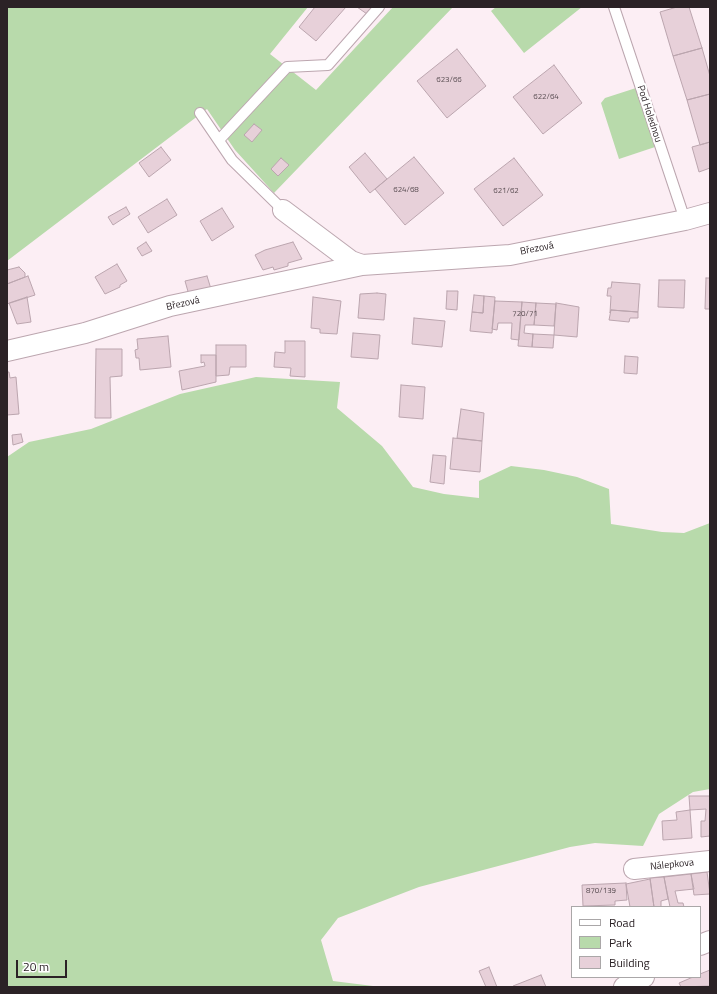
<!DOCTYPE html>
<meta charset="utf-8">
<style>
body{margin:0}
#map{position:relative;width:717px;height:994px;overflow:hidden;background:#fceef4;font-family:"Titillium Web",sans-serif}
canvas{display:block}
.frame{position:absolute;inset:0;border:8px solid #2b2226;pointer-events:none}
.legend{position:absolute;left:571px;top:906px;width:130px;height:72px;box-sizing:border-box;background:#fff;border:1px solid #aaa7a8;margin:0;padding:5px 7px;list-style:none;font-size:12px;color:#2b2226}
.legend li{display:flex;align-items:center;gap:8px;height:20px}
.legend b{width:20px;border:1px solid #aaa7a8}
.scale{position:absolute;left:16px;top:960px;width:51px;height:18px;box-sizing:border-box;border:2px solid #2b2226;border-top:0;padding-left:5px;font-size:12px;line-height:14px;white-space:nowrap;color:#2b2226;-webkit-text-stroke:3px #fff;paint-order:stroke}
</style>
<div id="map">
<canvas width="717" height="994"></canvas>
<div class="frame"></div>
<ul class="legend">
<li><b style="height:5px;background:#fff"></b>Road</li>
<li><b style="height:11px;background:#b8daab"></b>Park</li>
<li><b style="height:11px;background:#e7d0d9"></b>Building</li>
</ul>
<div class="scale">20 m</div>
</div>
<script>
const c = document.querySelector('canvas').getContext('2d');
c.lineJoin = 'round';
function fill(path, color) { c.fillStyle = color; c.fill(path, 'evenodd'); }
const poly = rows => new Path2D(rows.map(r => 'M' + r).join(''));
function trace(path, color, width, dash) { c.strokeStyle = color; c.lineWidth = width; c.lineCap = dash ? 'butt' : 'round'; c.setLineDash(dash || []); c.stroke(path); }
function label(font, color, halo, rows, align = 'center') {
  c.font = font + ' "Titillium Web",sans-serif'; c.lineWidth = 4; c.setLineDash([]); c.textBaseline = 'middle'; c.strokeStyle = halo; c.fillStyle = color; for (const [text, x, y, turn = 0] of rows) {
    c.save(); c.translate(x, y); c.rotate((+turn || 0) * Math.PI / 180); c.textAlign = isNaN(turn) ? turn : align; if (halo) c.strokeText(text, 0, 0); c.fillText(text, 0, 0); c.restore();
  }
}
fill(poly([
 [7,7,308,7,270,54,316,90,393,7,453,7,274,193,235,150,207,109,7,261],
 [496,7,582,7,524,53,491,11],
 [636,88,655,147,619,159,601,103,605,98],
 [256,377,340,382,337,408,382,446,413,487,444,494,479,498,479,481,511,466,544,470,577,477,609,489,611,524,662,532,684,533,710,523,710,789,693,792,659,814,643,846,595,843,570,847,419,887,338,918,321,940,333,981,381,987,7,987,7,457,29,442,91,429,180,394]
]), '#b8daab');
const building = poly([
 [315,7,346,7,316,41,299,27,315,7],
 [357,7,374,7,367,14,357,7],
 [677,7,689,7,702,48,673,56,660,12,677,7],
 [702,48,710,76,710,94,687,100,673,56,702,48],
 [457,49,486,86,447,118,417,81,457,49],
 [554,65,582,103,543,134,513,97,554,65],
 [710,94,710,142,700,145,687,100,710,94],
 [254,124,262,130,252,142,244,135,254,124],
 [710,142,710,168,699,172,692,147,710,142],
 [161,147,171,160,149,177,139,163,161,147],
 [365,153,387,179,370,193,349,167,365,153],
 [414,157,444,193,405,225,375,189,414,157],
 [281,158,289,165,278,176,271,169,281,158],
 [514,158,543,195,503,226,474,189,514,158],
 [167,199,177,215,148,233,138,217,167,199],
 [126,207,130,214,113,225,108,217,126,207],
 [222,208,234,227,212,241,200,221,222,208],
 [146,242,152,251,142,256,137,248,146,242],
 [293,242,302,259,288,263,288,266,274,270,273,267,263,270,255,255,265,250,293,242],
 [117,264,127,281,120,285,120,287,105,294,95,277,117,264],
 [19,267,25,273,25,277,7,284,7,270,19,267],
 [28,276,35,295,7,304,7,284,28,276],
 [207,276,211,289,189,295,185,281,207,276],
 [706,278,710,278,710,309,705,309,706,278],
 [659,280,685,280,684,308,658,307,659,280],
 [612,282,640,284,638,312,611,310,610,313,611,296,607,296,608,288,611,288,612,282],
 [447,291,458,291,457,310,446,309,447,291],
 [377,293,386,294,384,320,358,318,360,294,377,293],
 [474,295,484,296,483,313,472,312,474,295],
 [484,296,495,297,492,333,470,331,472,312,483,313,484,296],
 [27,297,31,322,17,324,9,303,27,297],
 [313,297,341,301,337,334,320,333,320,329,311,328,313,297],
 [495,301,522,302,519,340,511,339,512,323,498,323,497,330,492,329,495,301],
 [522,302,536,303,534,325,525,325,524,333,533,334,532,347,518,346,522,302],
 [536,303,556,304,554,326,534,325,536,303],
 [556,303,579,307,577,337,554,335,556,303],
 [611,310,638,312,638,318,630,318,629,322,609,320,611,310],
 [414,318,445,321,442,347,412,344,414,318],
 [353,333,380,335,378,359,351,357,353,333],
 [533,334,554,335,553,348,532,347,533,334],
 [168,336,171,367,140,370,139,358,136,358,135,350,138,349,137,339,168,336],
 [285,341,305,341,305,377,290,376,291,368,274,367,275,352,285,353,285,341],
 [216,345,246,345,246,367,230,367,229,375,216,376,216,345],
 [96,349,122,349,122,376,110,377,111,418,95,418,96,349],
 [201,355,216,355,216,382,182,390,179,371,205,366,204,362,201,363,201,355],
 [625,356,638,357,637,374,624,373,625,356],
 [7,372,9,372,10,378,16,377,19,414,7,415,7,372],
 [401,385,425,387,423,419,399,417,401,385],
 [461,409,484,413,482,441,457,438,461,409],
 [21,434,23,442,13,445,12,435,21,434],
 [453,438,482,441,480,472,450,469,453,438],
 [433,455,446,456,444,484,430,482,433,455],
 [689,796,710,796,710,836,701,837,701,821,705,821,706,809,690,810,689,796],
 [690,810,692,838,663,840,662,821,677,820,676,812,690,810],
 [707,872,710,894,694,895,691,874,707,872],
 [691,874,694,889,675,891,678,903,683,903,684,907,670,907,664,877,691,874],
 [664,877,668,899,661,901,661,907,654,907,650,878,664,877],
 [650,879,654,907,630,907,626,884,650,879],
 [626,883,627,900,615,901,615,905,583,906,582,885,626,883],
 [489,967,497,987,486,987,479,971,489,967],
 [710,970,710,986,681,987,679,983,693,977,700,977,700,974,710,970],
 [541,975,546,987,514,987,513,986,541,975]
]);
fill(building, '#e7d0d9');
trace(building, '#bba5ae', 1);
const service = poly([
 [614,7,685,220],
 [200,113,232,160,283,210],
 [219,140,287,67,328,65,379,7]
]);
const minor = poly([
 [283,210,351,261,362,265],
 [7,351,85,333,170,306,362,265,510,255,685,220,710,213],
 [634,869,710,861],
 [700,945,710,941],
 [624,987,644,977]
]);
trace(service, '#bca6af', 12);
trace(minor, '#bca6af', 22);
trace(service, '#fff', 10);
trace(minor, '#fff', 20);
label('8px', '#5a4e53', null, [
 ["623/66",449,80],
 ["622/64",546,97],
 ["624/68",406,190],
 ["621/62",506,191],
 ["720/71",525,314],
 ["870/139",601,891]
]);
label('10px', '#2b2226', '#fff', [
 ["Pod Holednou",649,114,72],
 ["Březová",537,249,-11],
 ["Březová",183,304,-13],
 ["Nálepkova",672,865,-6]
]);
</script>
